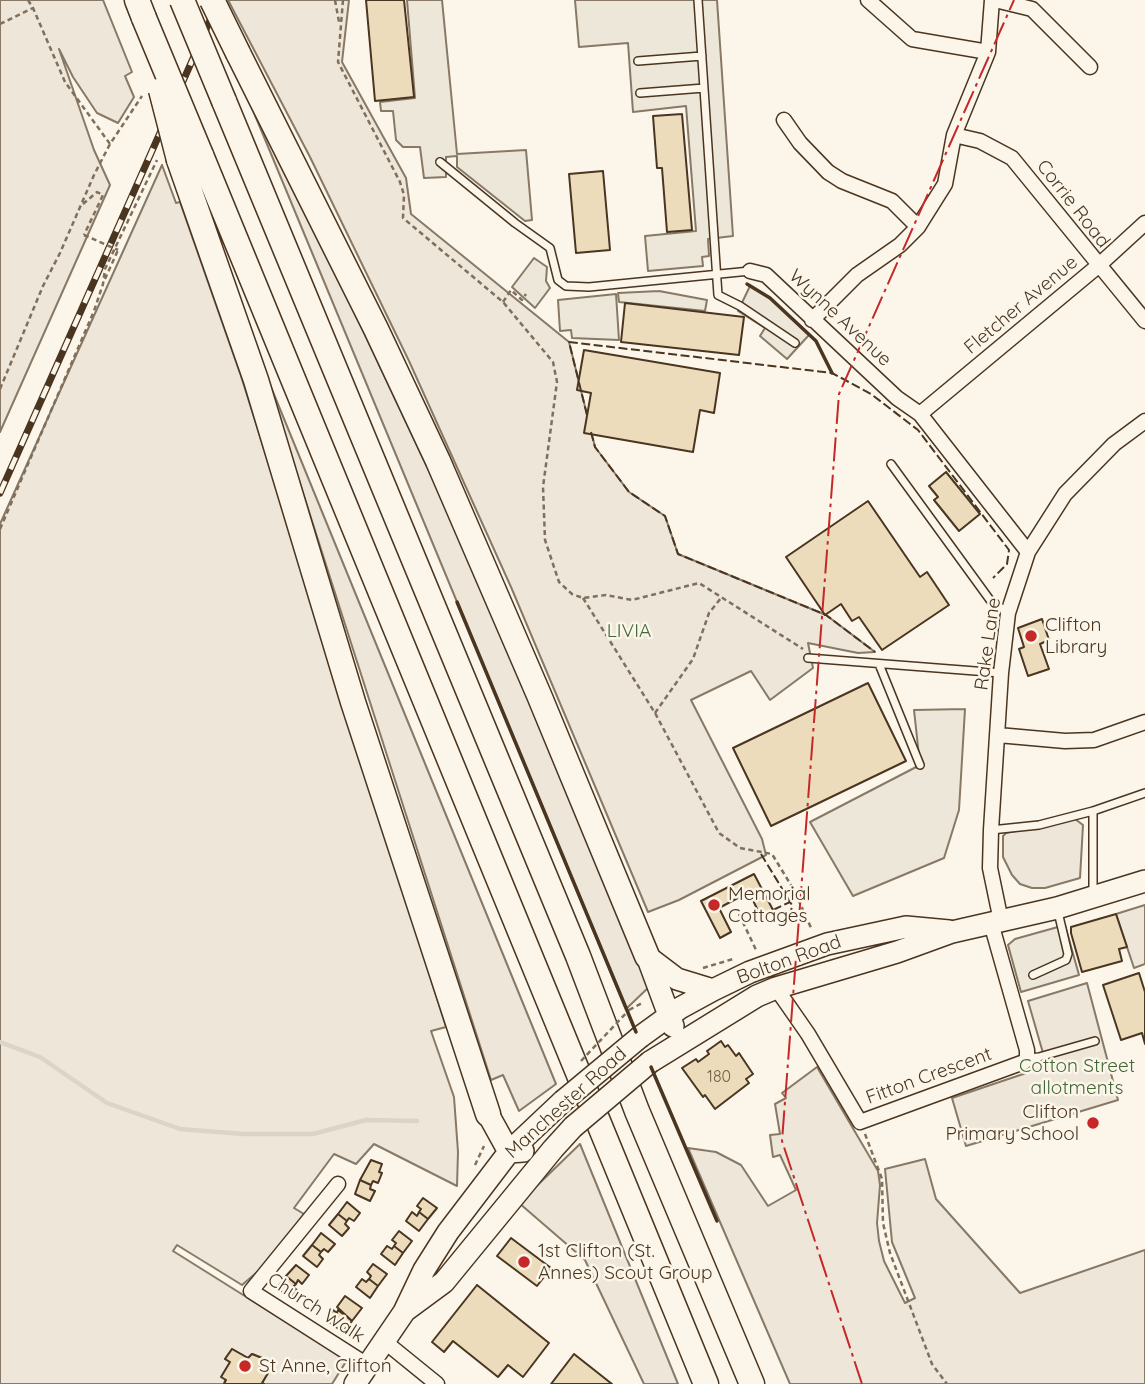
<!DOCTYPE html>
<style>
body{margin:0}
canvas{display:block;background:#fbf6e9}
</style>
<canvas width="1145" height="1384"></canvas>
<script>
const c = document.querySelector('canvas').getContext('2d');
c.lineJoin = 'round';
function fill(path, color) { c.fillStyle = color; c.fill(path, 'evenodd'); }
const poly = rows => new Path2D(rows.map(r => 'M' + r).join(''));
function trace(path, color, width, dash) { c.strokeStyle = color; c.lineWidth = width; c.lineCap = dash ? 'butt' : 'round'; c.setLineDash(dash || []); c.stroke(path); }
function label(font, color, halo, rows, align = 'center') {
  c.font = font + ' Quicksand,sans-serif'; c.lineWidth = 5; c.setLineDash([]); c.textBaseline = 'middle'; c.strokeStyle = halo; c.fillStyle = color; for (const [text, x, y, turn = 0] of rows) {
    c.save(); c.translate(x, y); c.rotate((+turn || 0) * Math.PI / 180); c.textAlign = isNaN(turn) ? turn : align; if (halo) c.strokeText(text, 0, 0); c.fillText(text, 0, 0); c.restore();
  }
}
const green = poly([
 [0,0,103,0,132,72,125,76,134,97,118,123,97,113,73,77,59,49,94,150,110,185,0,432,0,0],
 [228,0,349,0,342,62,406,178,411,214,569,342,595,447,629,492,665,516,678,554,826,615,875,652,858,653,808,643,813,668,770,700,751,671,691,700,762,839,766,855,679,900,648,912,511,587,409,361,310,157,228,0],
 [252,94,460,537,650,986,626,1009,247,96,252,94],
 [162,165,176,203,180,202,241,376,446,1027,431,1031,454,1097,458,1152,457,1186,374,1144,356,1164,334,1154,294,1208,304,1214,269,1262,242,1285,177,1245,173,1251,347,1360,332,1384,264,1384,262,1383,268,1373,260,1368,263,1362,262,1358,252,1354,248,1358,232,1349,225,1359,230,1362,224,1384,0,1384,0,524,162,165],
 [262,365,556,1084,519,1111,503,1075,491,1080,262,365],
 [1075,819,1083,825,1080,878,1045,888,1032,888,1020,884,1012,875,1003,857,1003,836,1006,833,1075,819],
 [1145,905,1145,964,1134,968,1116,914,1145,905],
 [1087,983,1118,1100,966,1146,952,1098,1044,1067,1043,1053,1028,1001,1087,983],
 [817,1067,878,1171,880,1185,877,1223,879,1241,884,1261,905,1303,915,1298,892,1242,885,1169,925,1159,936,1199,1020,1293,1145,1250,1145,1384,790,1384,688,1148,716,1152,741,1165,768,1206,796,1190,780,1155,773,1157,770,1135,780,1134,775,1104,786,1098,782,1093,817,1067],
 [580,1144,678,1384,644,1384,585,1260,519,1203,580,1144]
]);
fill(green, '#ede6d9');
trace(green, '#887966', 2);
const parking = poly([
 [407,0,442,0,457,154,526,150,532,220,525,221,457,167,457,156,446,157,446,177,424,178,420,147,403,147,396,140,393,111,381,111,380,102,415,98,407,0],
 [575,0,717,0,733,236,708,239,709,256,702,257,703,266,648,271,645,236,696,231,686,106,633,112,628,43,579,47,575,0],
 [534,258,547,267,546,281,550,288,535,308,512,287,534,258],
 [750,286,770,298,809,335,787,359,760,336,765,328,738,311,750,286],
 [659,291,707,300,705,311,619,302,618,293,659,291],
 [616,294,619,340,572,338,571,330,560,331,558,300,616,294],
 [965,709,959,810,944,858,853,896,810,822,920,765,914,710,965,709],
 [1065,925,1079,975,1021,992,1008,945,1015,939,1065,925]
]);
fill(parking, '#ede7d9');
trace(parking, '#887966', 2);
trace(poly([
 [0,1042,40,1057,107,1103,180,1129,243,1134,313,1134,366,1120,417,1121]
]), '#dcd4c6', 4.5);
const building = poly([
 [366,0,404,0,414,97,375,101,366,0],
 [682,114,692,230,667,232,662,168,657,168,653,116,682,114],
 [603,171,610,250,576,253,569,174,603,171],
 [625,303,744,317,739,355,621,342,625,303],
 [584,350,720,373,714,413,700,410,693,452,584,433,591,393,577,390,584,350],
 [946,472,980,514,959,531,934,500,938,497,929,486,946,472],
 [868,501,920,577,927,572,949,605,882,650,859,617,852,621,841,604,825,615,786,557,868,501],
 [1042,619,1049,640,1040,644,1049,669,1028,676,1019,649,1024,647,1018,628,1042,619],
 [868,683,906,761,771,826,733,748,868,683],
 [754,874,773,910,761,917,749,892,719,908,731,932,720,938,701,901,754,874],
 [1116,914,1127,947,1119,949,1122,961,1082,972,1071,933,1071,927,1116,914],
 [1139,973,1145,992,1145,1044,1142,1033,1121,1040,1103,985,1139,973],
 [721,1041,725,1047,728,1045,736,1056,739,1053,753,1074,746,1079,749,1083,715,1109,705,1095,703,1097,682,1068,696,1059,698,1062,709,1054,707,1051,721,1041],
 [371,1160,382,1164,379,1172,382,1173,378,1183,373,1181,371,1185,360,1180,371,1160],
 [360,1180,371,1185,370,1189,375,1191,370,1201,355,1194,360,1180],
 [423,1198,437,1208,428,1219,419,1212,421,1209,417,1206,423,1198],
 [347,1202,360,1213,354,1221,349,1218,347,1221,338,1214,347,1202],
 [412,1212,417,1216,419,1212,428,1219,419,1231,406,1221,412,1212],
 [338,1214,347,1221,345,1224,349,1228,342,1236,329,1225,338,1214],
 [399,1231,412,1241,403,1253,394,1246,396,1243,392,1240,399,1231],
 [321,1233,335,1244,328,1252,324,1249,321,1252,312,1245,321,1233],
 [511,1238,551,1268,537,1286,497,1256,511,1238],
 [312,1245,321,1252,319,1255,323,1259,317,1267,303,1256,312,1245],
 [387,1246,392,1249,394,1246,403,1253,395,1265,381,1254,387,1246],
 [373,1264,387,1274,378,1286,369,1279,371,1276,367,1272,373,1264],
 [296,1265,309,1275,302,1284,298,1280,296,1284,286,1276,296,1265],
 [286,1276,296,1284,293,1287,297,1290,291,1298,277,1288,286,1276],
 [362,1279,366,1282,369,1279,378,1286,370,1298,356,1287,362,1279],
 [477,1285,549,1343,523,1377,508,1365,498,1377,453,1341,444,1352,432,1342,477,1285],
 [345,1296,362,1308,352,1321,337,1307,345,1296],
 [333,1310,337,1313,338,1310,352,1321,343,1332,329,1322,333,1318,330,1315,333,1310],
 [232,1349,248,1358,252,1354,262,1358,263,1362,260,1368,268,1373,262,1383,264,1384,224,1384,226,1380,221,1377,230,1362,225,1359,232,1349],
 [574,1354,612,1384,551,1384,574,1354]
]);
fill(building, '#ecdcbc');
trace(building, '#4a3520', 2);
const lane = poly([
 [698,0,718,295,740,306,795,343],
 [638,61,702,56],
 [640,93,704,88],
 [440,162,515,223,550,248,558,280,566,286,589,287,750,271],
 [891,464,990,600,1007,612],
 [808,658,1001,673],
 [879,664,920,765],
 [991,830,1039,825,1093,811],
 [1093,893,1093,811,1145,793],
 [1033,975,1066,960,1068,954,1058,912],
 [1027,1058,1039,1057,1095,1041]
]);
const street = poly([
 [868,0,912,39,988,52],
 [995,0,1032,9,1090,67],
 [784,120,800,143,828,172,842,181,892,201,918,227],
 [954,135,980,141,1012,158,1145,321],
 [750,271,766,275,897,398,920,414,1028,552],
 [812,320,857,275,900,245,918,227,945,184,954,135,988,52,992,0],
 [920,414,1098,266,1145,223],
 [998,735,1065,741,1094,740,1145,722],
 [1001,921,990,868,991,830,1001,673,1008,613,1028,552,1065,494,1114,444,1145,421],
 [776,988,808,1034,860,1122,1024,1062,1027,1058,1027,1050,991,923],
 [338,1184,251,1291,367,1365],
 [384,1341,437,1384]
]);
const primary = poly([
 [647,956,673,1026],
 [648,957,677,979,713,990],
 [640,1037,680,1008,713,990,750,972,827,944,906,927,949,931],
 [650,1062,757,996,776,988,897,952,952,932,1057,908,1145,881],
 [488,1114,509,1152,523,1151],
 [406,1310,444,1282,553,1149,573,1127],
 [355,1384,404,1312,424,1270,448,1232,509,1152,563,1101]
]);
const highway = poly([
 [137,0,144,18],
 [238,53,376,329,438,461,539,695,647,956],
 [224,101,578,956,637,1111,752,1384],
 [201,155,706,1384],
 [179,160,256,380,353,702,488,1114]
]);
trace(lane, '#4a3520', 10);
trace(street, '#4a3520', 17);
trace(primary, '#4a3520', 24);
trace(highway, '#4a3520', 27);
trace(poly([
 [28,0,33,8,65,82,110,144],
 [335,0,339,22],
 [343,0,338,62,400,182,404,195,403,218,503,302,553,362,557,382,543,487,545,540,559,582,572,594,583,598,606,595,632,600,699,583,803,649],
 [0,24,33,8],
 [83,204,97,192,103,195,84,235],
 [105,279,118,250],
 [503,302,511,290,522,300,526,294],
 [0,389,43,286,60,253,94,175,110,144,142,96],
 [0,529,94,311,103,284,105,269,157,160],
 [583,598,655,713,719,833,740,848,772,854,794,890,812,930],
 [655,713,693,659,709,613,721,598],
 [739,914,757,952],
 [703,968,733,959],
 [629,1010,644,1002],
 [865,1134,882,1179,883,1223,890,1253,932,1364,947,1384],
 [475,1165,484,1146]
]), '#7f6f5c', 2.5, [5, 3.5]);
trace(lane, '#fbf6e9', 7);
trace(street, '#fbf6e9', 14);
trace(primary, '#fbf6e9', 21);
trace(highway, '#fbf6e9', 24);
const rail = poly([
 [0,493,219,0]
]);
trace(rail, '#4a3520', 7);
trace(rail, '#fbf6e9', 4.5, [13]);
const primaryBridge = poly([
 [563,1101,640,1037],
 [573,1127,650,1062]
]);
const highwayBridge = poly([
 [182,0,224,101],
 [212,0,238,53],
 [144,18,201,155],
 [161,90,179,160]
]);
trace(primaryBridge, '#4a3520', 24, []);
trace(highwayBridge, '#4a3520', 27, []);
trace(poly([
 [84,235,118,250],
 [581,1061,629,1010]
]), '#7f6f5c', 2.5, [5, 3.5]);
trace(primaryBridge, '#fbf6e9', 21);
trace(highwayBridge, '#fbf6e9', 24);
trace(poly([
 [587,415,569,342,832,373,871,394,918,430,1009,550,1007,564,993,578],
 [591,432,595,447,629,492,665,516,678,554,826,615,875,652],
 [761,854,792,905,790,919],
 [773,910,790,902]
]), '#4a3520', 2, [9, 3.5]);
trace(poly([
 [747,284,770,298,816,341,832,373],
 [457,602,636,1032],
 [651,1067,717,1221]
]), '#4a3520', 3.5);
trace(poly([
 [862,1384,782,1141,839,394,1014,0]
]), '#c62828', 2, [24, 5, 3.5, 5]);
for (const [x, y, r, color] of [
 [1031,636,7,"#c62828"],
 [714,905,7,"#c62828"],
 [1093,1123,7,"#c62828"],
 [524,1262,7,"#c62828"],
 [245,1366,7,"#c62828"]
]) { const dot = new Path2D(); dot.arc(x, y, r, 0, 2 * Math.PI); c.fillStyle = color; c.fill(dot); trace(dot, '#fbf6e9', 2.5); }
label('16px', '#725f47', null, [
 ["180",719,1077]
]);
label('19px', '#4a3520', '#fbf6e9', [
 ["Corrie Road",1073,204,52],
 ["Fletcher Avenue",1021,305,-40],
 ["Wynne Avenue",840,318,43],
 ["Rake Lane",988,644,-82],
 ["Bolton Road",789,960,-20],
 ["Fitton Crescent",929,1076,-20],
 ["Manchester Road",566,1103,-42],
 ["Church Walk",316,1308,33]
]);
label('19px', '#4a3520', '#fbf6e9', [
 ["Clifton",1045,625],
 ["Library",1045,647],
 ["Memorial",728,894],
 ["Cottages",728,916],
 ["Clifton",1079,1112,"right"],
 ["Primary School",1079,1134,"right"],
 ["1st Clifton (St.",538,1251],
 ["Annes) Scout Group",538,1273],
 ["St Anne, Clifton",259,1366]
], 'left');
label('19px', '#436837', '#fbf6e9', [
 ["LIVIA",629,631],
 ["Cotton Street",1077,1066],
 ["allotments",1077,1088]
]);
</script>
